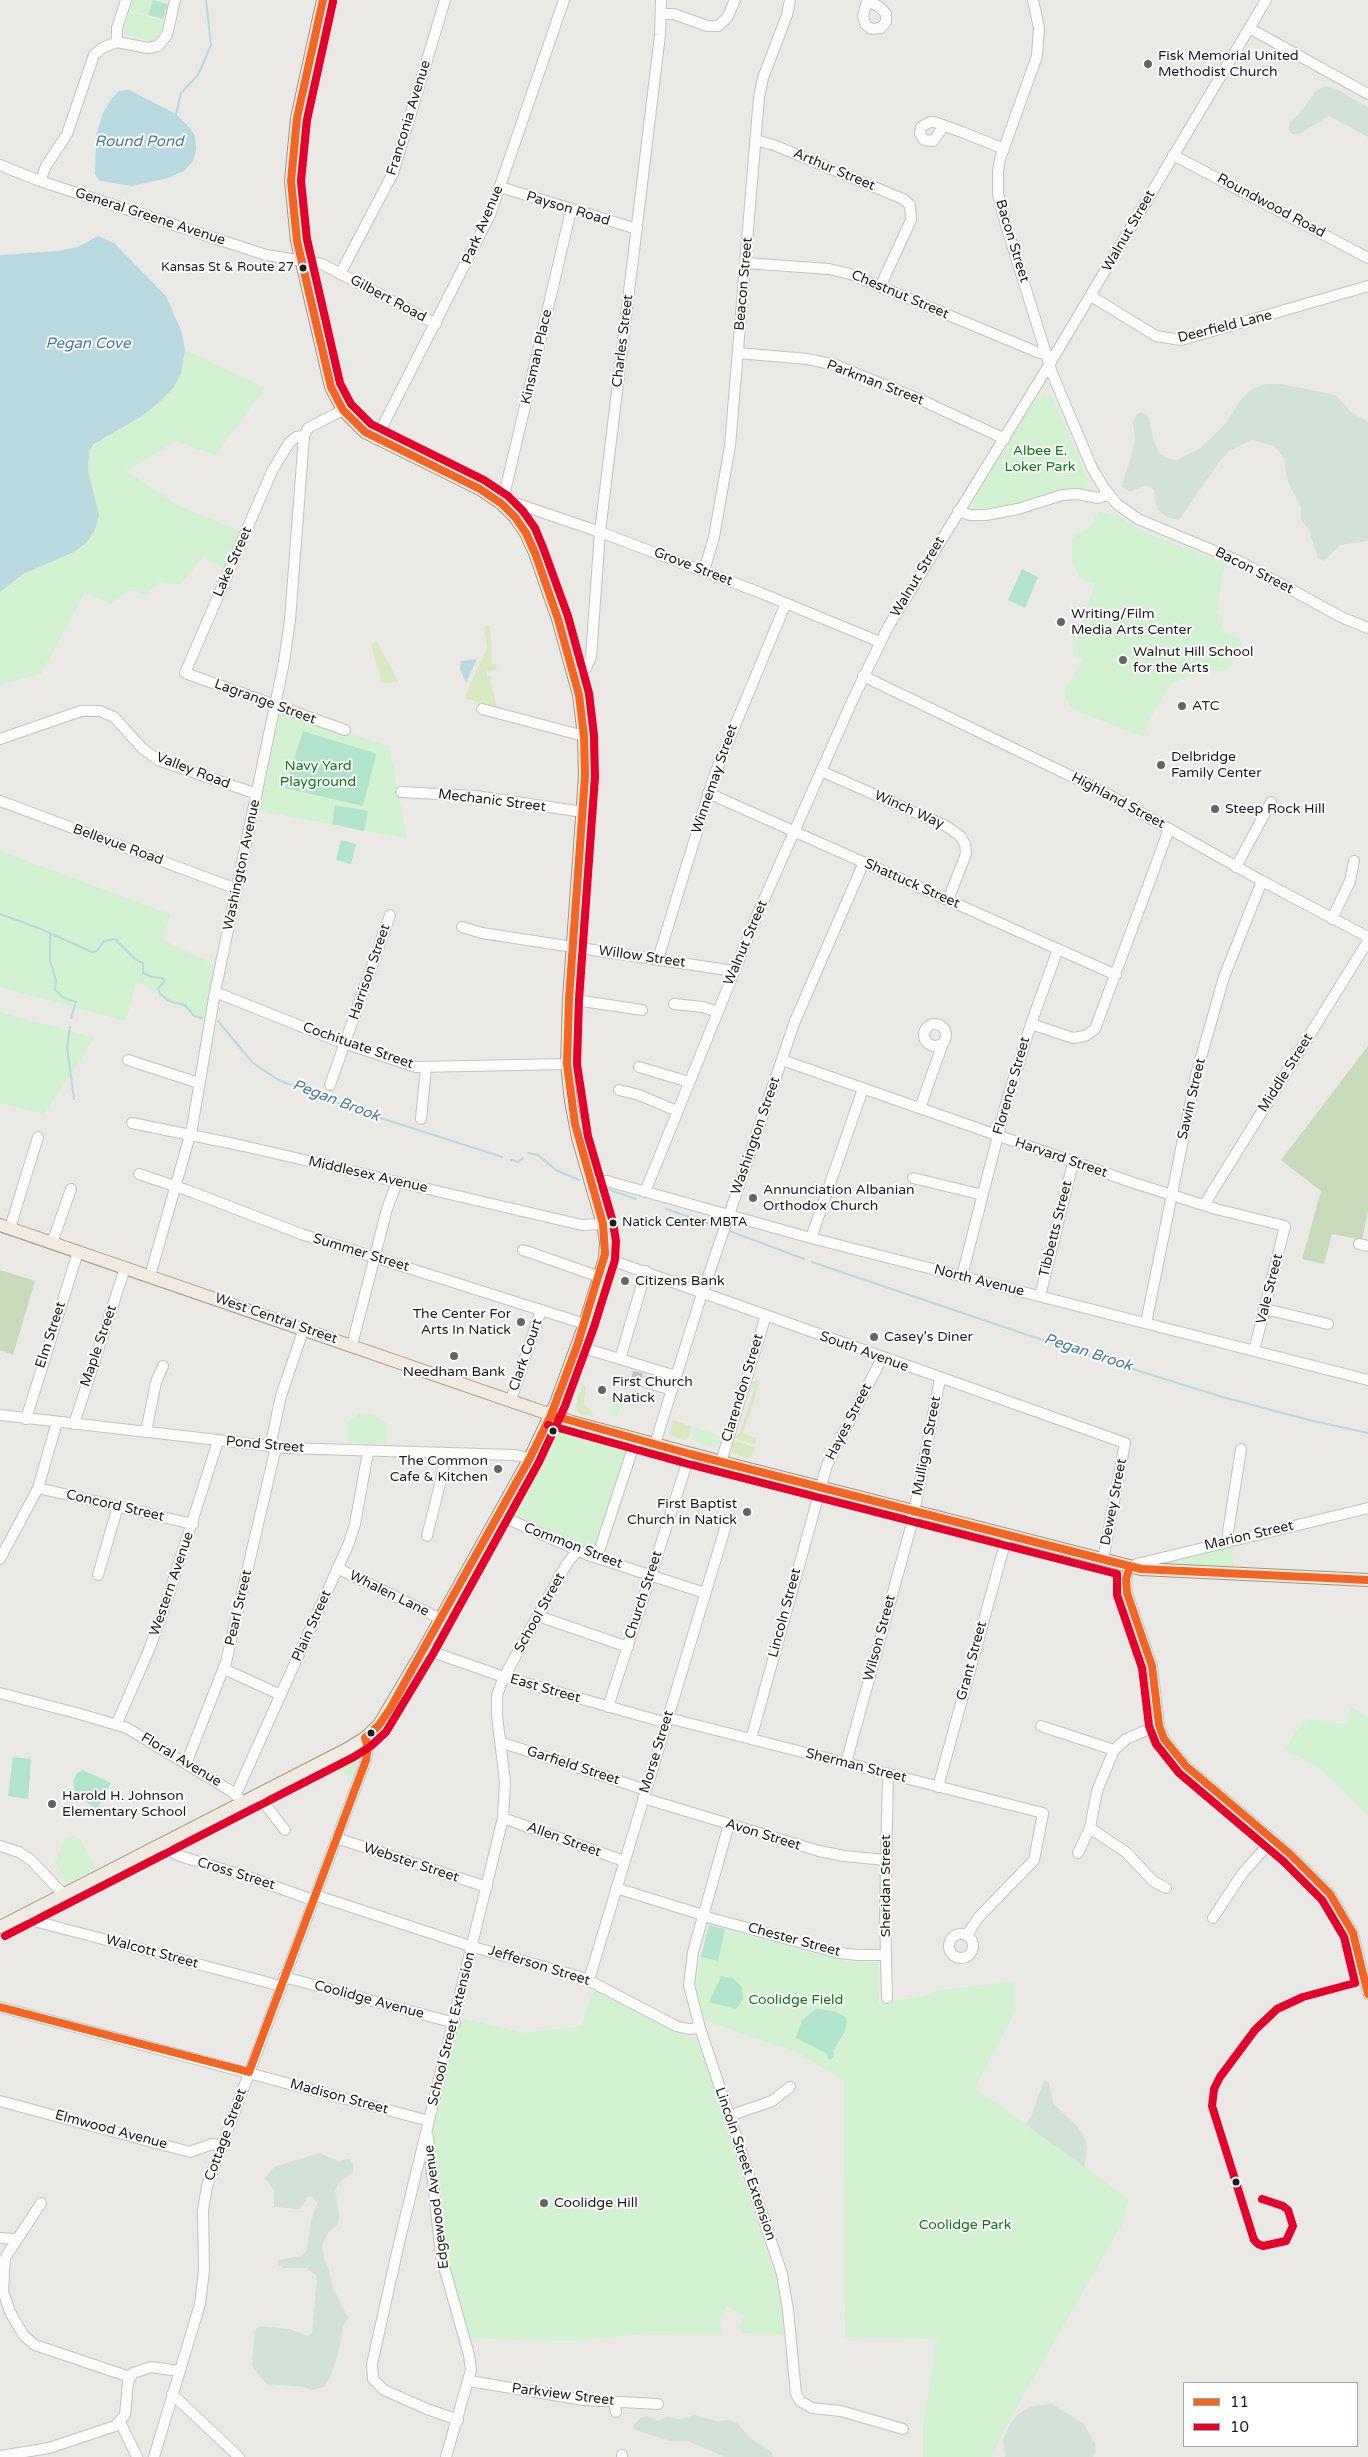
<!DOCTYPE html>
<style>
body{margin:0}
#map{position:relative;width:1368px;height:2457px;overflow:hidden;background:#ebe9e5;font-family:"Varela Round",sans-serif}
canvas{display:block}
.legend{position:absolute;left:1183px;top:2382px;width:175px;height:65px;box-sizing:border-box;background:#fff;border:1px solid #a5a5a5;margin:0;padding:6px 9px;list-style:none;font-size:15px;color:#1d1d1d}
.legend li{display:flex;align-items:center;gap:10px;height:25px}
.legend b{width:25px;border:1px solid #a5a5a5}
</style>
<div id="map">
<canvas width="1368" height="2457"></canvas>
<ul class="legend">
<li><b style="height:6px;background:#f26522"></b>11</li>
<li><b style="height:6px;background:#e4002b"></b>10</li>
</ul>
</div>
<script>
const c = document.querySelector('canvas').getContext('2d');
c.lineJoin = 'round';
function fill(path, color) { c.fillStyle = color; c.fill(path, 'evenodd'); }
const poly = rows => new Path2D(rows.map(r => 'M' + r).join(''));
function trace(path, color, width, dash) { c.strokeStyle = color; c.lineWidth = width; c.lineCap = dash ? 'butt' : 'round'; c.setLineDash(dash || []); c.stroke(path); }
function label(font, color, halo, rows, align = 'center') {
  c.font = font + ' "Varela Round",sans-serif'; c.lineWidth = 4; c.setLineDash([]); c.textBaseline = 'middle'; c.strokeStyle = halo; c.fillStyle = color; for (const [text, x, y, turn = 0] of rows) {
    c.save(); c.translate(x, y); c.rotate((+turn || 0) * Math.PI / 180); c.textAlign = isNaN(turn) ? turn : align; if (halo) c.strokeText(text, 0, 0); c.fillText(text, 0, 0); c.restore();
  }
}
fill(poly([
 [484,626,490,626,492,664,497,664,496,670,487,671,487,675,490,676,497,708,464,698,487,648],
 [377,642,399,682,382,683,371,645],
 [757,1380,760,1383,743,1433,756,1438,755,1445,734,1438,740,1432,754,1389,751,1388,752,1382],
 [582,1382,586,1387,584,1402,586,1407,591,1409,593,1417,580,1414,575,1408],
 [673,1420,691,1426,689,1438,684,1440,669,1435],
 [733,1440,755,1447,751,1459,733,1454,730,1449]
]), '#d9eac3');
fill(poly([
 [1368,1046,1368,1210,1362,1240,1332,1234,1324,1264,1302,1259,1321,1191,1281,1160],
 [0,1270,35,1281,13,1355,0,1350]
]), '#c7daba');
fill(poly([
 [1325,86,1334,88,1368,107,1368,137,1329,116,1301,133,1293,134,1288,129,1290,122,1300,113,1316,91],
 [1266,384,1282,384,1336,395,1350,411,1368,422,1368,541,1340,545,1324,561,1318,558,1309,530,1301,520,1301,508,1288,481,1284,458,1274,446,1252,440,1229,451,1219,462,1179,520,1167,517,1157,509,1154,491,1151,487,1143,486,1130,492,1122,486,1132,453,1135,439,1133,422,1137,414,1141,412,1149,418,1153,439,1160,454,1169,459,1177,460,1199,449,1210,439,1226,423,1241,399,1252,389],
 [968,1994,982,1996,983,2014,979,2021,958,2037,949,2047,936,2055,926,2072,925,2115,930,2140,963,2167,978,2163,998,2153,1016,2137,1031,2117,1044,2080,1049,2083,1054,2104,1078,2127,1085,2138,1087,2148,1083,2176,1089,2199,1087,2201,1074,2194,1063,2164,1054,2152,1030,2153,1017,2157,1001,2167,966,2175,960,2180,959,2189,971,2221,1000,2239,1014,2252,1028,2268,1036,2288,1046,2294,1071,2291,1071,2295,1068,2298,1044,2311,1023,2331,1013,2345,997,2320,1000,2316,1014,2312,1021,2302,1023,2284,1020,2272,1005,2257,981,2246,967,2234,960,2220,953,2199,950,2170,934,2152,908,2134,908,2097,919,2066,908,2049,908,2043,896,2033,894,2025,897,2014,904,2008,921,2001,925,2003,922,2017,939,1999,951,2005,959,1998],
 [319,2153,338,2161,350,2159,353,2164,353,2172,338,2184,335,2191,339,2214,338,2224,328,2233,322,2245,324,2259,329,2270,333,2288,348,2318,343,2327,338,2354,330,2378,324,2387,311,2390,304,2387,266,2384,252,2366,255,2330,259,2326,290,2329,308,2336,312,2333,317,2276,306,2268,283,2268,278,2265,278,2260,301,2256,307,2250,311,2221,317,2203,312,2196,307,2198,300,2209,274,2207,274,2190,265,2178,274,2167],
 [1052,2404,1084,2424,1095,2444,1096,2450,1093,2457,1005,2457,1003,2440,1009,2426,1017,2415,1031,2406],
 [695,2415,716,2421,730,2420,738,2424,750,2438,772,2452,773,2457,725,2457,688,2441,670,2441,635,2430,633,2426,640,2418,646,2416,659,2421,666,2417,681,2419]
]), '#d3e2d8');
fill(poly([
 [132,0,153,0,148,15,129,10],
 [129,11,164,22,160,37,152,42,128,35,124,28],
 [185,350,265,388,215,455,176,441,126,471,179,506,240,531,224,569,204,556,180,585,160,582,146,594,130,590,110,604,85,592,41,674,0,684,0,592,23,574,87,542,95,530,99,515,88,471,89,452,94,445,142,416,173,388,184,361],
 [1045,394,1052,397,1090,483,1085,489,1055,491,1018,503,990,508,973,508,972,503,1037,397],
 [1099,511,1118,516,1146,533,1225,563,1216,614,1223,616,1221,626,1225,632,1243,642,1227,671,1210,670,1171,683,1149,720,1143,737,1075,710,1068,704,1064,690,1081,664,1082,658,1072,655,1095,583,1080,579,1072,559,1072,538,1090,527],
 [280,712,389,746,407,838,260,811],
 [0,851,170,914,163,940,215,965,204,1019,136,981,126,1021,0,987],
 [0,1012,95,1038,44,1114,0,1103],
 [616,1392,624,1394,617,1417,610,1415,613,1405,609,1404,610,1399,614,1400],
 [361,1413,374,1415,387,1424,386,1444,348,1443,347,1422],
 [696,1428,721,1436,717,1447,695,1442,692,1439],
 [569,1431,620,1444,625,1446,627,1452,597,1546,591,1550,586,1550,516,1517,512,1513,511,1509,553,1437,557,1433],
 [1231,1545,1234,1566,1167,1563,1167,1562],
 [1351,1707,1368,1717,1368,1814,1318,1767,1286,1750,1294,1733,1307,1719,1347,1724],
 [353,1753,360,1758,352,1778,328,1765],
 [75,1835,81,1841,96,1868,67,1884,55,1862,64,1840],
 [709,1925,848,1962,878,1962,879,2004,930,1995,935,1991,1016,1981,1013,2004,1016,2010,975,2088,1129,2199,1122,2224,1002,2433,992,2457,923,2457,923,2426,937,2339,845,2337,844,2081,799,2053,704,2020,696,1990,697,1975],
 [593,1990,698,2042,775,2276,781,2301,784,2335,741,2333,740,2327,745,2316,726,2306,720,2319,721,2334,631,2335,570,2341,470,2338,448,2273,441,2230,432,2130,461,2018,522,2033,582,2026]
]), '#d2f2d1');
fill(poly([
 [153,0,168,4,163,19,148,15],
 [1022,569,1038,577,1025,608,1008,600],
 [303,731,374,753,376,755,363,806,285,788],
 [335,805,368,811,364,831,332,824],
 [341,840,356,844,351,864,336,860],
 [13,1757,31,1759,28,1799,8,1796],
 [83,1770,111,1783,97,1809,81,1799,75,1792,73,1781,77,1773],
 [709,1925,725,1929,718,1961,701,1957],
 [721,1976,733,1978,742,1987,743,1999,736,2009,709,2002],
 [816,2009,834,2011,846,2017,847,2021,845,2031,833,2051,834,2057,829,2060,826,2053,796,2038,802,2020]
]), '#b0e4cb');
fill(poly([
 [129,90,176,114,190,128,195,136,196,149,193,161,184,171,168,178,132,186,100,181,95,174,96,135,103,113,112,98,119,91],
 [98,236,114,243,166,296,182,333,185,350,181,374,173,388,160,401,142,416,94,444,89,451,88,471,99,515,95,530,87,542,74,552,23,574,0,592,0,255,57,251,78,247],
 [477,659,466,683,460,669,461,661]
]), '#b8d9df');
trace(poly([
 [176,114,181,93,198,75,211,45,206,0],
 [0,914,36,927,92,952,97,951,104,941,115,939,135,959,143,963,143,973,152,977,163,978,164,982,158,988,160,994,169,1001,185,1005,194,1016,202,1018],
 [50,935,50,961,56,980,55,990,64,998,76,1002,71,1018],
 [218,1021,253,1063,277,1079,288,1084,302,1086,310,1093,356,1110,502,1157],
 [70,1027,67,1047,74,1099],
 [528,1153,538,1155,556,1170,579,1180],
 [511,1160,518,1162,523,1158],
 [604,1188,636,1199],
 [666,1209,720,1227],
 [727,1230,804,1259],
 [812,1262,1069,1349,1219,1396,1309,1420,1368,1433]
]), '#b8d9df', 2);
trace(poly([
 [638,1372,636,1380,646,1382]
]), '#c2c0bd', 10, [10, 5]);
const minor = poly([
 [1033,0,1039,28,1037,56,1000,159,998,171,998,194,1006,225,1052,373,1092,468,1104,488,1117,504,1138,519,1241,562,1341,617,1368,628],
 [867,1,880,7,886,14,886,22,881,28,871,29,865,24,863,16,867,1,867,0],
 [662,14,674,14,707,26,718,26,727,18,735,0],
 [1249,28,1368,94],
 [117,42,117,28,126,0],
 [944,126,933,141,924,140,920,134,921,127,930,122,934,122,962,132,1004,149],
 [755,140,774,145,903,199,910,205,911,220,880,287],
 [1173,155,1368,258],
 [0,165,40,181,266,255,322,264,436,324],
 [40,181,46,166,67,134,94,55,102,48,117,42,148,48,158,46,167,35,175,0],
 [500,187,637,229],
 [571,210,502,504,518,504,600,532,761,593,880,642],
 [746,263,829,269,850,274,1037,352,1048,355],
 [340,274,393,173,445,0],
 [1091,296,1156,336,1181,340,1368,286],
 [738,353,807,359,836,365,921,400,1005,439],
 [304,436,296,437,289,443,272,471,185,673,345,730],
 [376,439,490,215,564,0],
 [958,511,970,515,986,515,1018,509,1062,495,1077,494,1098,498,1109,495],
 [704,571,714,537,730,446,759,97,763,78,787,15,790,0],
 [574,675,586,668,591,657,600,532,660,35,661,0],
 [863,676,1102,791,1262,881,1368,937],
 [482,709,584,736],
 [0,739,81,711,100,711,114,717,142,748,158,760,257,794],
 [821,771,946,826,960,836,965,844,966,854,948,900],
 [401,792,476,796,583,812],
 [708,793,1116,975],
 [0,801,237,889],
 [1236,867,1271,802],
 [1332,919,1350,881,1354,861],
 [462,927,482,933,573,947,734,971],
 [658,959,714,776,786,603],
 [215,992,338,1041,416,1067,567,1064],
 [569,999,642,1010],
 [674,1004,703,1007,717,1012],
 '924 1035a11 11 0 1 1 22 0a11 11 0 1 1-22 0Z',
 [1031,1024,1073,1038,1085,1036,1095,1029,1169,829],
 [128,1060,199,1083],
 [782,1060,1134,1183,1216,1209,1285,1226,1254,1351],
 [639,1067,689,1082],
 [330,1085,390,915],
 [619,1090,639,1095,677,1111],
 [920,1108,943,1043],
 [421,1119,426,1067],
 [132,1123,244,1146,582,1225,603,1224],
 [139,1174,192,1192,301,1234,585,1324],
 [913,1178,983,1195],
 [591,1181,607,1181,811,1238,1368,1380],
 [645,1192,758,913,854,697,888,627,1049,365,1266,0],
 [1204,1205,1368,941],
 [10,1228,38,1137],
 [811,1238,863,1089],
 [52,1243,71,1189],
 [1359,1244,1368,1246],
 [523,1250,600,1277],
 [605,1258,1125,1443,1103,1560],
 [150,1276,192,1128,215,992,284,662,290,620,304,436,308,428,343,410],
 [962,1276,1007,1100,1031,1024,1058,949],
 [1040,1296,1073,1163],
 [1265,1309,1328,1324],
 [1146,1323,1196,1075,1224,977,1262,881],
 [352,1345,387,1209,397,1182],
 [577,1346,676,1376],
 [620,1359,646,1271],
 [646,1382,672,1390],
 [511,1400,541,1310],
 [0,1415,287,1448,514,1455,530,1458],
 [26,1419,78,1252],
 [74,1424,125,1268],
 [146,1432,156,1382,163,1366],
 [655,1444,699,1303,795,1021,864,862],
 [270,1447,281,1396,304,1328],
 [721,1462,766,1315],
 [38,1488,193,1524],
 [1368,1508,1137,1564,1130,1567,1126,1579,1127,1593,1152,1666,1159,1725,1164,1739,1186,1766,1290,1854,1330,1894,1353,1933,1368,1994],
 [499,1515,588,1555,705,1593],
 [427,1536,442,1476,444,1454],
 [1228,1541,1228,1532,1241,1449],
 [597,1557,636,1439],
 [0,1559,38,1488,57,1422],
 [337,1568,441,1619],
 [98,1575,118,1506],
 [538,1616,628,1647],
 [424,1649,504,1677,667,1723],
 [224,1669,281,1695],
 [0,1693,80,1714,127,1728,231,1791,240,1799],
 [608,1707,690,1454],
 [668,1718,1043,1813,1034,1860,978,1918,967,1935],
 [116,1725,149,1650,167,1600,218,1441],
 [1041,1726,1114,1750],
 [751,1739,827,1465,882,1358],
 [500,1742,646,1790],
 [846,1763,912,1523,940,1379],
 [186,1764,226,1662,276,1447],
 [938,1787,1007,1536],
 [236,1794,349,1543,355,1524,368,1452],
 [257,1794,285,1830],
 [643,1798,819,1851,844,1856,886,1860],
 [503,1818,624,1861],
 [729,1824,693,1952,689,1985,700,2028,782,2274,788,2310,796,2394,800,2401,812,2408,841,2411,903,2429],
 [1090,1828,1127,1853,1153,1881,1166,1888],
 [336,1838,487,1887],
 [163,1843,169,1851,180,1856,251,1878,313,1900],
 [0,1846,19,1852,31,1860,63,1894],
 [1078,1853,1090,1828,1097,1791,1114,1750,1126,1739,1159,1725],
 [616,1888,703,1915],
 [315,1895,473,1947,584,1978,676,2026,689,2029,700,2028],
 [26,1913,38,1922,281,1986],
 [703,1916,839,1953,858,1955,886,1955],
 [1213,1918,1242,1874,1273,1839],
 '949 1946a12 12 0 1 1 24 0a12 12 0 1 1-24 0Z',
 [284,1977,455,2023],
 [589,1980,726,1525],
 [887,1998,885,1916,888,1774],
 [0,2007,429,2121],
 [0,2101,190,2152,212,2144,222,2146],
 [729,2116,772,2101,790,2087],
 [428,2136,441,2256,469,2355,471,2370,446,2457],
 [41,2203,5,2258,3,2291,10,2312,24,2336,35,2345,130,2377],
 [0,2238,16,2239],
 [469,2381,584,2400,658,2404],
 [172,2394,239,2457],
 [614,2402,616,2412],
 [458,2420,427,2409,384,2390,373,2379,372,2364,400,2239,503,1818,505,1781,497,1716,497,1695,504,1677,566,1565,577,1551],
 [120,2422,137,2457],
 [0,2456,49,2448,115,2426,125,2415,128,2382,133,2373,151,2367,179,2371],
 [154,2457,200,2304,204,2270,203,2210,207,2186,366,1760,368,1747,365,1738],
 [622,2457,622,2455]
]);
const major = poly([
 [0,1225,572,1422,733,1465,1141,1569,1368,1580],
 [0,1927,349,1748,365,1738,379,1725,424,1649,530,1458,556,1403,585,1324,605,1258,606,1242,603,1224,578,1138,571,1101,567,1064,569,999,585,776,584,736,579,695,558,619,535,553,526,533,515,517,502,504,480,489,365,432,343,410,331,387,297,241,291,181,297,118,323,0]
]);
trace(minor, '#c4c3c1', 12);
trace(major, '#a19682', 14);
trace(minor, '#fcfcfb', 10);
trace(major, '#f0eae3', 12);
trace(poly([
 [551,1415,690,1454,1141,1569,1368,1580],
 [1130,1567,1126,1579,1127,1593,1152,1666,1159,1725,1164,1739,1186,1766,1290,1854,1330,1894,1353,1933,1368,1994],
 [0,2007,249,2072,366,1760,368,1747,365,1738,379,1725,390,1709,530,1458,551,1415,577,1346,605,1254,603,1224,575,1124,567,1064,569,999,585,776,584,736,579,695,558,619,535,553,526,533,515,517,502,504,480,489,365,432,343,410,331,387,297,241,291,181,297,118,323,0]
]), '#f26522', 8);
trace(poly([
 [548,1425,688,1464,1117,1574,1117,1595,1142,1668,1149,1726,1156,1744,1179,1773,1283,1861,1322,1900,1344,1937,1355,1983,1303,1997,1277,2009,1255,2030,1220,2077,1214,2089,1212,2106,1254,2240,1258,2244,1263,2246,1286,2241,1293,2226,1288,2210,1283,2206,1262,2199],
 [5,1936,354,1757,371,1746,386,1732,433,1654,539,1462,565,1406,594,1327,615,1260,616,1241,613,1222,588,1136,577,1064,579,1000,595,777,594,735,589,693,568,616,544,550,535,528,523,511,508,496,484,480,371,424,351,404,340,383,307,239,301,181,307,120,333,2]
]), '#e4002b', 8);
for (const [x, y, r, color] of [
 [1148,64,5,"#656463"],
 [303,268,4.5,"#1d1d1d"],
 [1061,622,5,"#656463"],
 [1123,660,5,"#656463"],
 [1182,706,5,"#656463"],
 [1161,765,5,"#656463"],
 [1215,809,5,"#656463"],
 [753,1198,5,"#656463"],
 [613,1223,4.5,"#1d1d1d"],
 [625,1281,5,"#656463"],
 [521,1322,5,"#656463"],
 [874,1337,5,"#656463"],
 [454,1356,5,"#656463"],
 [602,1390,5,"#656463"],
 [553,1431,4.5,"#1d1d1d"],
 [498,1469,5,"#656463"],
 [747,1512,5,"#656463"],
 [371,1733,4.5,"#1d1d1d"],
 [52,1804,5,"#656463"],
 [1236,2182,4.5,"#1d1d1d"],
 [544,2203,5,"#656463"]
]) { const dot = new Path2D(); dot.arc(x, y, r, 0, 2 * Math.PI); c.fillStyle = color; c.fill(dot); trace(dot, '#fff', 2); }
label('13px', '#1d1d1d', '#fff', [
 ["Kansas St & Route 27",294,268],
 ["Natick Center MBTA",622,1223,"left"]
], 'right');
label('14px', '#1d1d1d', '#fff', [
 ["Fisk Memorial United",1158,56],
 ["Methodist Church",1158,72],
 ["Writing/Film",1071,614],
 ["Media Arts Center",1071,630],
 ["Walnut Hill School",1133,652],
 ["for the Arts",1133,668],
 ["ATC",1192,706],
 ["Delbridge",1171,757],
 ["Family Center",1171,773],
 ["Steep Rock Hill",1225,809],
 ["Annunciation Albanian",763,1190],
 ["Orthodox Church",763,1206],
 ["Citizens Bank",635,1281],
 ["The Center For",511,1314,"right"],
 ["Arts In Natick",511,1330,"right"],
 ["Casey's Diner",884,1337],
 ["Needham Bank",454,1372,"center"],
 ["First Church",612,1382],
 ["Natick",612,1398],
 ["The Common",488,1461,"right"],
 ["Cafe & Kitchen",488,1477,"right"],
 ["First Baptist",737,1504,"right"],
 ["Church in Natick",737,1520,"right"],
 ["Harold H. Johnson",62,1796],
 ["Elementary School",62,1812],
 ["Coolidge Hill",554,2203]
], 'left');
label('14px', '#1d1d1d', '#fff', [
 ["Franconia Avenue",409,118,-73],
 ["Arthur Street",834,170,23],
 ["Roundwood Road",1271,206,28],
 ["Payson Road",568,209,17],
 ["General Greene Avenue",150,217,18],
 ["Park Avenue",483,225,-67],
 ["Walnut Street",1129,231,-60],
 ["Bacon Street",1012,241,73],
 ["Beacon Street",744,284,-85],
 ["Chestnut Street",900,295,23],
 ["Gilbert Road",388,299,28],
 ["Deerfield Lane",1225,327,-14],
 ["Charles Street",623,341,-83],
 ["Kinsman Place",537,357,-77],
 ["Parkman Street",875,383,21],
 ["Lake Street",233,562,-66],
 ["Grove Street",693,567,21],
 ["Bacon Street",1254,571,27],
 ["Walnut Street",918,577,-59],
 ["Lagrange Street",265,702,20],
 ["Valley Road",193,771,21],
 ["Winnemay Street",715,779,-71],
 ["Mechanic Street",492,801,7],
 ["Highland Street",1118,801,28],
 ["Winch Way",909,810,24],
 ["Bellevue Road",118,845,20],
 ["Washington Avenue",242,865,-78],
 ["Shattuck Street",912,884,24],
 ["Walnut Street",746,943,-67],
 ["Willow Street",642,957,8],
 ["Harrison Street",370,972,-71],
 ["Cochituate Street",358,1046,19],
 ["Middle Street",1286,1073,-58],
 ["Florence Street",1012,1086,-74],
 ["Sawin Street",1192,1099,-77],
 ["Washington Street",756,1136,-71],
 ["Harvard Street",1061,1158,19],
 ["Middlesex Avenue",368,1175,13],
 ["Tibbetts Street",1056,1229,-76],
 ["Summer Street",361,1253,17],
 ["North Avenue",979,1281,14],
 ["Vale Street",1270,1289,-76],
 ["West Central Street",276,1319,19],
 ["Elm Street",51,1335,-72],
 ["Maple Street",99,1346,-71],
 ["South Avenue",864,1352,20],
 ["Clark Court",526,1355,-71],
 ["Clarendon Street",743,1388,-73],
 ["Hayes Street",849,1422,-63],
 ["Pond Street",265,1445,5],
 ["Mulligan Street",927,1446,-79],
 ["Dewey Street",1114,1502,-79],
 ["Concord Street",115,1506,13],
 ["Marion Street",1249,1536,-13],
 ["Common Street",573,1546,21],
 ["Western Avenue",172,1584,-71],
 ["Whalen Lane",389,1594,26],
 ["Church Street",644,1595,-72],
 ["Pearl Street",239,1608,-77],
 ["School Street",540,1613,-61],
 ["Lincoln Street",785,1613,-75],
 ["Plain Street",312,1626,-66],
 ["Wilson Street",880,1638,-75],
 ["Grant Street",972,1661,-75],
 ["East Street",545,1689,16],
 ["Morse Street",657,1752,-73],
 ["Floral Avenue",181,1760,31],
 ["Garfield Street",573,1766,18],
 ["Sherman Street",856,1766,14],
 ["Avon Street",763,1835,17],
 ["Allen Street",564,1840,20],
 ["Webster Street",411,1863,18],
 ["Cross Street",236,1874,17],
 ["Sheridan Street",886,1886,-90],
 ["Chester Street",794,1940,15],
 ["Walcott Street",152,1952,15],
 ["Jefferson Street",539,1966,17],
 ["Coolidge Avenue",369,2000,15],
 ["School Street Extension",452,2029,-76],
 ["Madison Street",339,2097,15],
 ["Elmwood Avenue",111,2130,15],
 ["Cottage Street",226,2135,-70],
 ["Lincoln Street Extension",745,2164,71],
 ["Edgewood Avenue",437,2207,-97],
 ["Parkview Street",563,2395,7]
]);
label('14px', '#0a7c0f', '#fff', [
 ["Albee E.",1040,451],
 ["Loker Park",1040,467],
 ["Navy Yard",318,766],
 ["Playground",318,782],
 ["Coolidge Field",796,2000],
 ["Coolidge Park",965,2225]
]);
label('italic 15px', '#457aa5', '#fff', [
 ["Round Pond",139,142],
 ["Pegan Cove",88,344],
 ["Pegan Brook",336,1101,21],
 ["Pegan Brook",1088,1353,18]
]);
</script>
